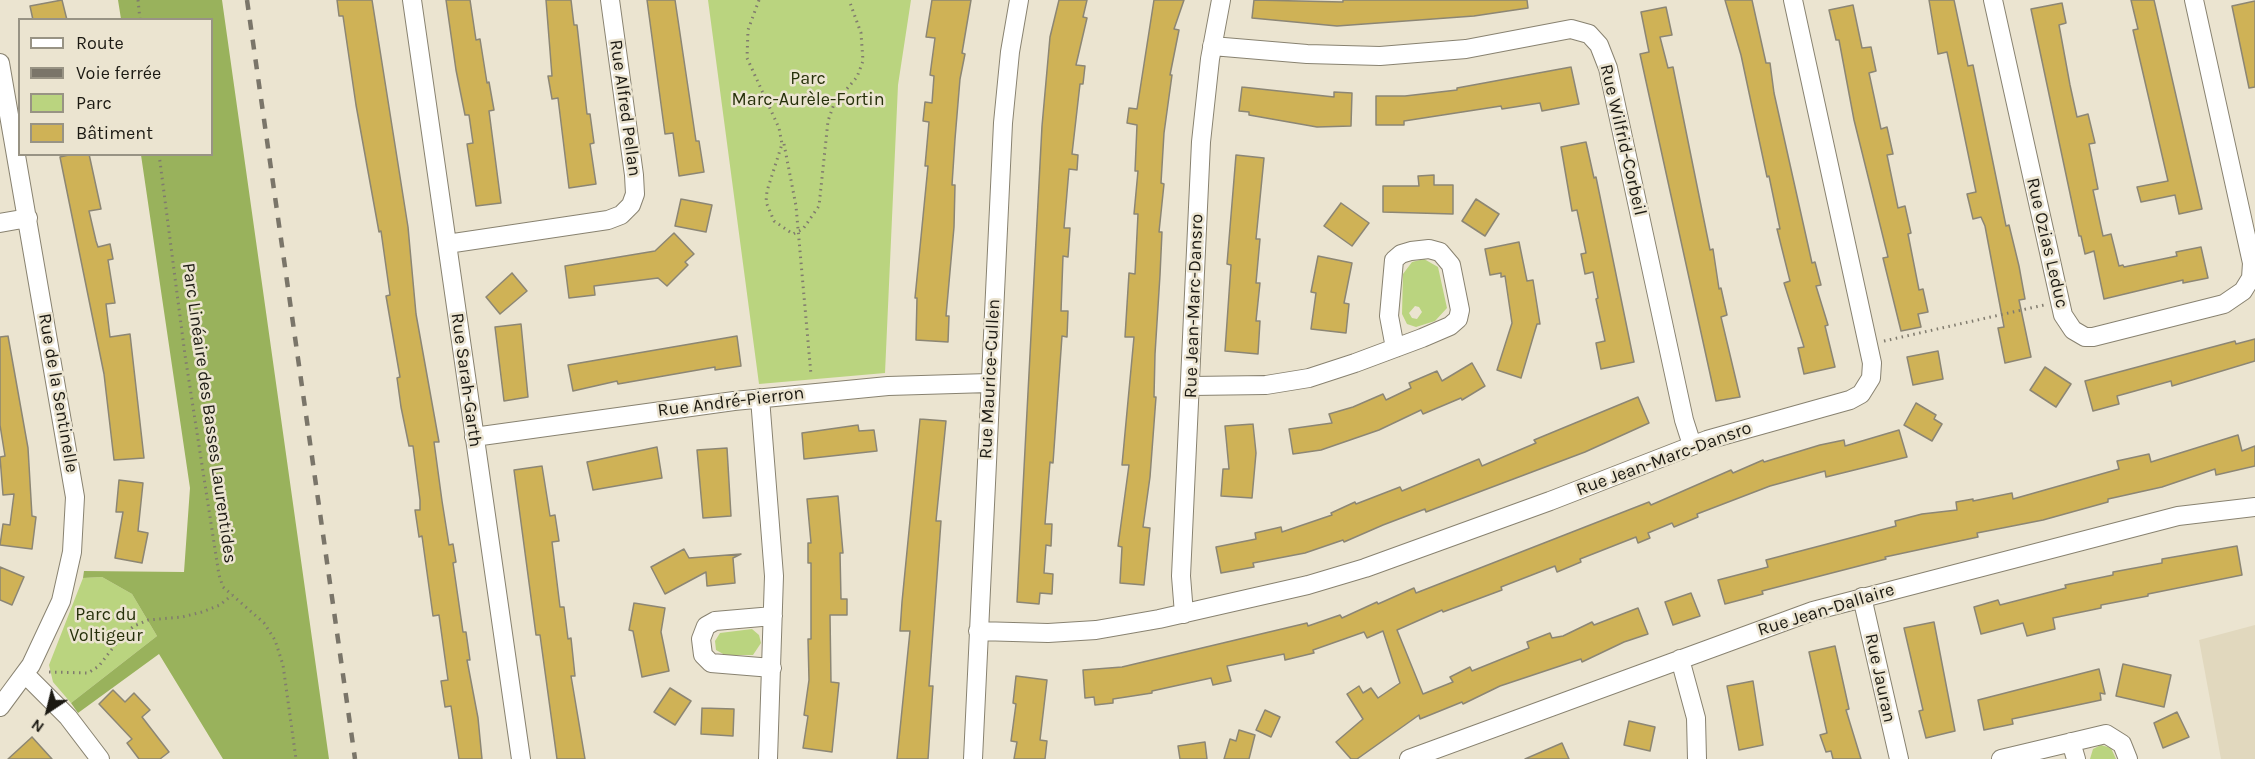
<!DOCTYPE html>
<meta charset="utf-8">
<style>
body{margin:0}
#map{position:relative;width:2255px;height:759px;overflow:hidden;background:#ebe4d0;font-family:Karla,sans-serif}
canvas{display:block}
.legend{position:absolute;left:18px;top:18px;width:195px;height:138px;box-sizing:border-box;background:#ebe4d0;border:2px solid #989384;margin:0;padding:8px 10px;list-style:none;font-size:18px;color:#1c1a13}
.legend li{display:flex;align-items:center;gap:12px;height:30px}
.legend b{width:30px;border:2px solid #989384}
.north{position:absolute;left:18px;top:681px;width:60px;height:60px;-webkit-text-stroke:4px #ebe4d0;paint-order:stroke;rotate:215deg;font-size:16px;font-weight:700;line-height:24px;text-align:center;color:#1c1a13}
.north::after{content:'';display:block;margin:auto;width:21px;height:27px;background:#1c1a13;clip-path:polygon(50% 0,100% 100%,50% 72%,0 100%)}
</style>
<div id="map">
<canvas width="2255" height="759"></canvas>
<ul class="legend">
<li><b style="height:8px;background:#fff"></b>Route</li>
<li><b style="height:8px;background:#7a7569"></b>Voie ferrée</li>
<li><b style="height:16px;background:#bad47f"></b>Parc</li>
<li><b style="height:16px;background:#cfb256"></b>Bâtiment</li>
</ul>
<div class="north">N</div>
</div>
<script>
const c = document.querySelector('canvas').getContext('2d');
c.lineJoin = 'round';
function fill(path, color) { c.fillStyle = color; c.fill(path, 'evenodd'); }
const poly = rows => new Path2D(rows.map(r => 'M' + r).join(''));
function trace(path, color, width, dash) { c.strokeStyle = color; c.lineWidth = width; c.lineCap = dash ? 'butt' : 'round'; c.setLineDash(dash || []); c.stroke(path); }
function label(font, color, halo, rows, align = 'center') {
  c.font = font + ' Karla,sans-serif'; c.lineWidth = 5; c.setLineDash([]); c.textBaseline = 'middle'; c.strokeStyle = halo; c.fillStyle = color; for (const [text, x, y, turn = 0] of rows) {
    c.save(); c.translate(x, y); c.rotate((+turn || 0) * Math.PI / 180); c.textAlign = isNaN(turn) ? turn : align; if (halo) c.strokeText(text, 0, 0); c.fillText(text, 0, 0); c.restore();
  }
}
fill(poly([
 [2255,625,2255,759,2221,759,2199,640]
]), '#e1d8be');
fill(poly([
 [708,0,911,0,898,85,885,373,759,384],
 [1424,259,1438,267,1447,308,1435,321,1416,327,1407,324,1402,314,1403,274,1412,262],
 [1415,306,1419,307,1422,312,1417,319,1412,318,1409,313],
 [102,577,132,594,157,636,71,703,53,682,49,665,83,578],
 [752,629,759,635,761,643,753,655,725,655,716,650,715,641,720,633],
 [2101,745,2111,748,2116,759,2090,759,2093,749]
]), '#bad47f');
fill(poly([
 [118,0,222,0,329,759,223,759,159,654,78,713,71,703,157,636,132,594,102,577,83,578,84,571,184,572,190,488,141,155,212,154,212,20,121,19]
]), '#99b25c');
const building = poly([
 [62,0,67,20,33,20,30,6,62,0],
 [337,0,372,0,408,227,416,314,439,442,434,442,442,501,449,545,453,544,456,562,453,563,463,632,466,632,470,660,467,660,478,718,482,759,459,759,451,706,445,707,441,681,448,680,439,615,433,616,422,536,419,537,415,510,420,510,420,500,413,446,409,446,401,407,397,378,400,377,386,296,390,295,381,231,379,232,356,105,343,16,339,16,337,0],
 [446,0,470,0,476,40,480,39,487,83,489,82,494,110,489,111,501,203,476,206,467,144,473,143,469,115,465,115,456,70,446,0],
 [546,0,571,0,574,25,577,25,587,114,590,114,594,143,590,144,596,184,569,188,558,98,552,99,548,76,552,76,546,0],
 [647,0,675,0,696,141,699,141,704,172,679,176,673,133,665,134,647,0],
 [932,0,971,0,962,53,965,54,960,79,955,139,952,185,955,185,954,227,946,316,949,316,948,342,916,340,917,298,915,298,928,166,925,166,929,122,923,121,925,102,932,103,934,76,930,75,935,38,926,37,932,0],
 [1059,0,1087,0,1083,17,1087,18,1076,65,1085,66,1083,84,1080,84,1072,154,1078,155,1077,170,1069,169,1064,228,1070,228,1068,257,1063,256,1061,311,1068,311,1067,337,1062,336,1053,463,1050,462,1045,524,1052,524,1051,546,1046,545,1044,573,1053,574,1052,594,1040,593,1039,604,1017,602,1042,126,1050,37,1059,0],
 [1154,0,1184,0,1174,29,1179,30,1170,75,1172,75,1164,133,1161,183,1164,184,1159,232,1162,232,1160,275,1155,354,1154,397,1156,397,1150,477,1143,527,1150,528,1144,585,1120,583,1122,547,1118,546,1129,465,1122,465,1134,337,1125,337,1129,273,1135,274,1138,214,1134,214,1138,171,1135,171,1137,125,1127,123,1129,108,1137,109,1154,0],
 [1254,0,1343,2,1343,0,1527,0,1528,8,1474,16,1337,26,1252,18,1254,0],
 [1725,0,1752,0,1766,63,1770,63,1774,93,1812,263,1815,262,1821,285,1816,286,1828,325,1825,326,1835,367,1804,374,1798,348,1804,347,1784,283,1790,281,1777,229,1780,229,1769,176,1767,177,1741,55,1725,0],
 [1929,0,1954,0,1968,66,1973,65,2006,226,2009,225,2019,266,2025,299,2019,300,2031,357,2005,363,1998,328,2004,327,1985,226,1981,217,1973,219,1967,194,1976,192,1947,52,1938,54,1929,0],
 [2131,0,2154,0,2202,209,2179,214,2175,195,2141,202,2137,187,2168,181,2133,30,2138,29,2131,0],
 [2255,1,2255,87,2249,88,2232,6,2255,1],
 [2062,3,2066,23,2059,25,2070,85,2077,117,2088,114,2095,143,2089,144,2098,189,2093,190,2103,236,2111,234,2119,266,2123,265,2124,267,2177,256,2176,252,2201,247,2208,278,2183,283,2183,280,2104,299,2094,251,2085,254,2081,236,2079,236,2031,9,2062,3],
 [1853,5,1862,48,1871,47,1876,71,1869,73,1881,129,1887,127,1893,154,1887,155,1898,208,1905,206,1911,233,1908,234,1919,290,1923,289,1928,312,1918,314,1921,327,1901,331,1883,258,1888,257,1854,120,1839,40,1836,40,1829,10,1853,5],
 [1666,7,1672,35,1660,37,1668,68,1673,67,1710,250,1713,249,1719,289,1721,288,1727,315,1721,317,1740,397,1716,401,1640,54,1649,52,1641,12,1666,7],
 [1571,67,1579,104,1542,111,1540,103,1502,109,1501,106,1404,121,1404,125,1376,125,1376,96,1405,96,1457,90,1457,88,1571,67],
 [1242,87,1334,97,1334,92,1352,93,1351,126,1317,127,1249,115,1249,112,1239,111,1242,87],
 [1586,142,1594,178,1596,177,1634,362,1601,369,1596,343,1605,341,1596,299,1598,298,1593,272,1585,274,1581,254,1586,253,1577,210,1572,211,1561,147,1586,142],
 [73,154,89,154,101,209,89,211,96,241,98,247,110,244,113,259,108,260,115,303,106,304,110,337,130,334,144,458,114,460,104,374,60,157,73,154],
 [1236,155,1264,158,1256,239,1260,239,1256,283,1260,283,1256,321,1260,321,1258,354,1225,351,1231,265,1227,264,1236,155],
 [1434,175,1434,185,1453,185,1453,214,1383,212,1383,186,1419,186,1418,176,1434,175],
 [681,199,712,205,706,232,675,226,681,199],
 [1476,199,1499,214,1485,236,1462,221,1476,199],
 [1341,203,1369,223,1352,246,1324,226,1341,203],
 [674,233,694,254,685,262,688,265,667,286,658,278,594,286,595,295,569,298,565,266,655,251,674,233],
 [1519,242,1527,281,1533,280,1540,324,1537,324,1521,378,1497,370,1512,323,1505,276,1501,277,1501,273,1490,275,1485,249,1519,242],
 [1318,256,1352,263,1344,303,1349,304,1346,333,1311,329,1316,293,1311,292,1318,256],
 [512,273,527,291,500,314,486,297,512,273],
 [521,324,528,397,504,401,495,327,521,324],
 [8,336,28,448,32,516,36,517,32,549,0,545,3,524,10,525,14,494,3,495,0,457,5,456,0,425,0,337,8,336],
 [737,336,741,366,715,370,715,367,618,384,617,381,573,391,568,365,737,336],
 [2255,339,2255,361,2172,386,2171,381,2117,396,2119,404,2093,411,2085,381,2235,341,2236,344,2255,339],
 [1938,351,1943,379,1913,385,1907,357,1938,351],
 [1472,363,1485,386,1462,400,1461,398,1423,414,1421,410,1379,430,1321,450,1293,454,1289,429,1332,423,1329,414,1353,407,1383,394,1386,400,1411,388,1409,383,1437,371,1442,381,1472,363],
 [2045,367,2071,384,2056,407,2030,390,2045,367],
 [1638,397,1649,423,1585,452,1426,512,1425,509,1383,525,1344,542,1343,540,1305,553,1253,563,1254,567,1221,573,1216,547,1256,539,1255,533,1281,527,1282,532,1332,515,1331,513,1355,502,1356,504,1400,487,1402,491,1479,459,1482,466,1536,443,1534,440,1638,397],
 [1916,403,1936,415,1934,419,1942,424,1932,441,1904,425,1916,403],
 [920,419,946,421,936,521,941,521,929,686,933,686,928,759,897,759,910,631,900,631,902,602,920,419],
 [1253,424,1256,453,1252,498,1221,496,1223,469,1229,469,1225,426,1253,424],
 [858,425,859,431,874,430,877,451,804,459,802,433,858,425],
 [1899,430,1907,457,1826,477,1825,471,1770,486,1697,514,1698,517,1674,527,1672,523,1648,533,1650,538,1638,543,1636,537,1580,559,1581,562,1557,572,1555,566,1501,587,1502,590,1443,612,1442,610,1397,630,1423,694,1453,682,1450,677,1470,667,1472,671,1529,648,1527,642,1550,633,1552,638,1563,636,1592,622,1594,625,1638,608,1648,634,1624,642,1582,662,1581,659,1500,686,1463,704,1462,702,1420,719,1419,715,1357,759,1351,759,1336,742,1363,719,1347,694,1359,686,1363,693,1371,688,1378,698,1400,683,1383,631,1367,638,1364,632,1313,650,1314,653,1285,660,1284,654,1227,666,1231,681,1213,685,1211,678,1152,691,1152,693,1113,699,1113,703,1095,705,1094,697,1085,698,1083,670,1122,667,1307,623,1308,626,1340,615,1342,618,1377,602,1378,604,1414,588,1416,593,1649,502,1651,505,1731,470,1733,473,1763,460,1764,462,1820,445,1844,440,1845,446,1899,430],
 [2238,435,2242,451,2255,446,2255,466,2216,475,2215,469,2162,487,2108,499,2108,502,2043,520,1977,533,1978,537,1885,557,1886,559,1762,591,1763,594,1725,604,1718,580,1768,567,1766,560,1896,526,1895,521,1922,514,1957,510,1956,502,1973,499,1973,501,2012,493,2013,499,2119,469,2117,461,2149,454,2151,462,2238,435],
 [657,447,662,478,593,490,587,462,657,447],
 [727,448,731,516,703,518,697,450,727,448],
 [542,466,550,516,555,515,559,541,552,542,560,607,564,607,568,639,571,638,575,676,571,676,585,759,557,759,540,635,536,635,514,470,542,466],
 [119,480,143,483,138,531,148,533,142,563,115,558,123,512,116,512,119,480],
 [838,496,843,553,840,553,841,599,847,599,847,615,830,615,831,682,839,683,832,752,803,748,808,716,804,715,809,680,808,639,811,639,811,563,808,563,808,543,811,543,807,499,838,496],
 [2237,546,2242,575,2148,594,2148,596,2101,605,2101,608,2053,618,2055,629,2027,636,2023,623,1981,634,1974,607,1998,600,2000,605,2066,588,2065,585,2113,575,2113,572,2162,563,2162,559,2237,546],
 [684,549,689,558,741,554,733,558,735,583,707,586,706,572,665,594,651,567,684,549],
 [0,567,24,577,12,605,0,600,0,567],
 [1691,593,1700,616,1673,625,1665,602,1691,593],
 [634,603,665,608,661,632,669,671,642,677,633,631,629,630,634,603],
 [1934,622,1955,731,1926,738,1919,711,1923,710,1904,628,1934,622],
 [1835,646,1849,709,1846,710,1861,759,1833,759,1831,751,1826,752,1820,735,1827,733,1809,652,1835,646],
 [2123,664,2171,675,2164,707,2116,696,2123,664],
 [2099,669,2105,694,2100,693,2101,700,2012,719,2013,724,1984,730,1978,700,2099,669],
 [1016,676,1047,680,1040,740,1047,741,1045,759,1014,759,1017,742,1011,741,1016,704,1013,703,1016,676],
 [1753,681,1763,745,1739,750,1727,686,1753,681],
 [670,688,691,701,675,725,654,712,670,688],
 [113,690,125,702,134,693,150,710,142,717,169,752,160,759,139,759,127,743,132,739,99,704,113,690],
 [702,708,734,709,733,736,701,734,702,708],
 [1265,710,1280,717,1271,737,1256,730,1265,710],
 [2177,712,2189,737,2163,748,2154,723,2177,712],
 [1629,721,1655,727,1650,751,1624,745,1629,721],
 [1239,730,1255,735,1249,759,1224,759,1230,739,1236,741,1239,730],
 [32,737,52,759,8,759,32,737],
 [1205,742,1207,759,1180,759,1178,746,1205,742],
 [1562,743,1569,759,1525,759,1562,743]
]);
fill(building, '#cfb256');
trace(building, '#8c8674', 1.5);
const street = poly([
 [412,0,521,759],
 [1993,0,2063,315,2073,330,2085,337,2093,337,2224,304,2243,291,2251,278,2252,263,2194,0],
 [1212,46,1307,54,1380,56,1466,49,1571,29,1589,34,1599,45,1608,68,1684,420,1692,445],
 [0,63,75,497,72,552,61,601,31,665,0,707],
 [0,223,28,218],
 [447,244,608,220,621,215,631,205,635,194,634,175,610,0],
 [1191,386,1266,385,1309,378,1355,363,1422,338,1450,326,1458,319,1460,310,1451,265,1440,252,1429,249,1411,251,1401,254,1394,260,1389,316,1395,348],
 [760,398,774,576,768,759],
 [474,437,734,401,888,386,989,383],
 [1862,597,1899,759],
 [1184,614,1181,576,1201,142,1210,59,1221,0],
 [978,631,1048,633,1096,630,1159,619,1308,585,1365,568,1550,501,1707,440,1850,400,1861,394,1871,378,1872,363,1793,0],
 [1680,659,1696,718,1697,759],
 [772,668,711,663,703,655,701,639,706,626,715,621,773,616],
 [25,674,68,717,100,759],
 [2071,742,2076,759],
 [973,759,1003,123,1010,52,1019,0],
 [1409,759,1813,611,2178,516,2255,507],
 [2001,759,2106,734,2122,744,2128,759]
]);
trace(street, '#888270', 20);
trace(poly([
 [138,0,140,20],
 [759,0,748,30,747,58,779,128,782,144,767,191,766,202,774,221,793,234,803,229,819,206,828,121,834,104,857,77,863,61,861,33,849,0],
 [784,144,796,206,811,375],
 [159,154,185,355,219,575,223,587,264,623,275,640,283,665,296,759],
 [1884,341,2044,305],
 [49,672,88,673,99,666,122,636,134,626,148,620,182,617,202,612,220,605,232,595]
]), '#807b6e', 3, [1.5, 4.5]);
trace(street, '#fff', 18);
trace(poly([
 [247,0,355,759]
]), '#7a7569', 4.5, [10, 10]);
label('18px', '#26300a', '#ebe4d0', [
 ["Parc",808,79],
 ["Marc-Aurèle-Fortin",808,100],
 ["Parc du",106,615],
 ["Voltigeur",106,636]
]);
label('18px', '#1c1a13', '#ebe4d0', [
 ["Rue Alfred Pellan",625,108,82],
 ["Rue Wilfrid-Corbeil",1623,140,77],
 ["Rue Ozias Leduc",2047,243,77],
 ["Rue Jean-Marc-Dansro",1194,306,-88],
 ["Rue Maurice-Cullen",990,379,-87],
 ["Rue Sarah-Garth",466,380,82],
 ["Rue de la Sentinelle",58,393,80],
 ["Rue André-Pierron",731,402,-7],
 ["Parc Linéaire des Basses Laurentides",209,413,82],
 ["Rue Jean-Marc-Dansro",1664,459,-20],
 ["Rue Jean-Dallaire",1826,610,-17],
 ["Rue Jauran",1880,678,78]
]);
</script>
